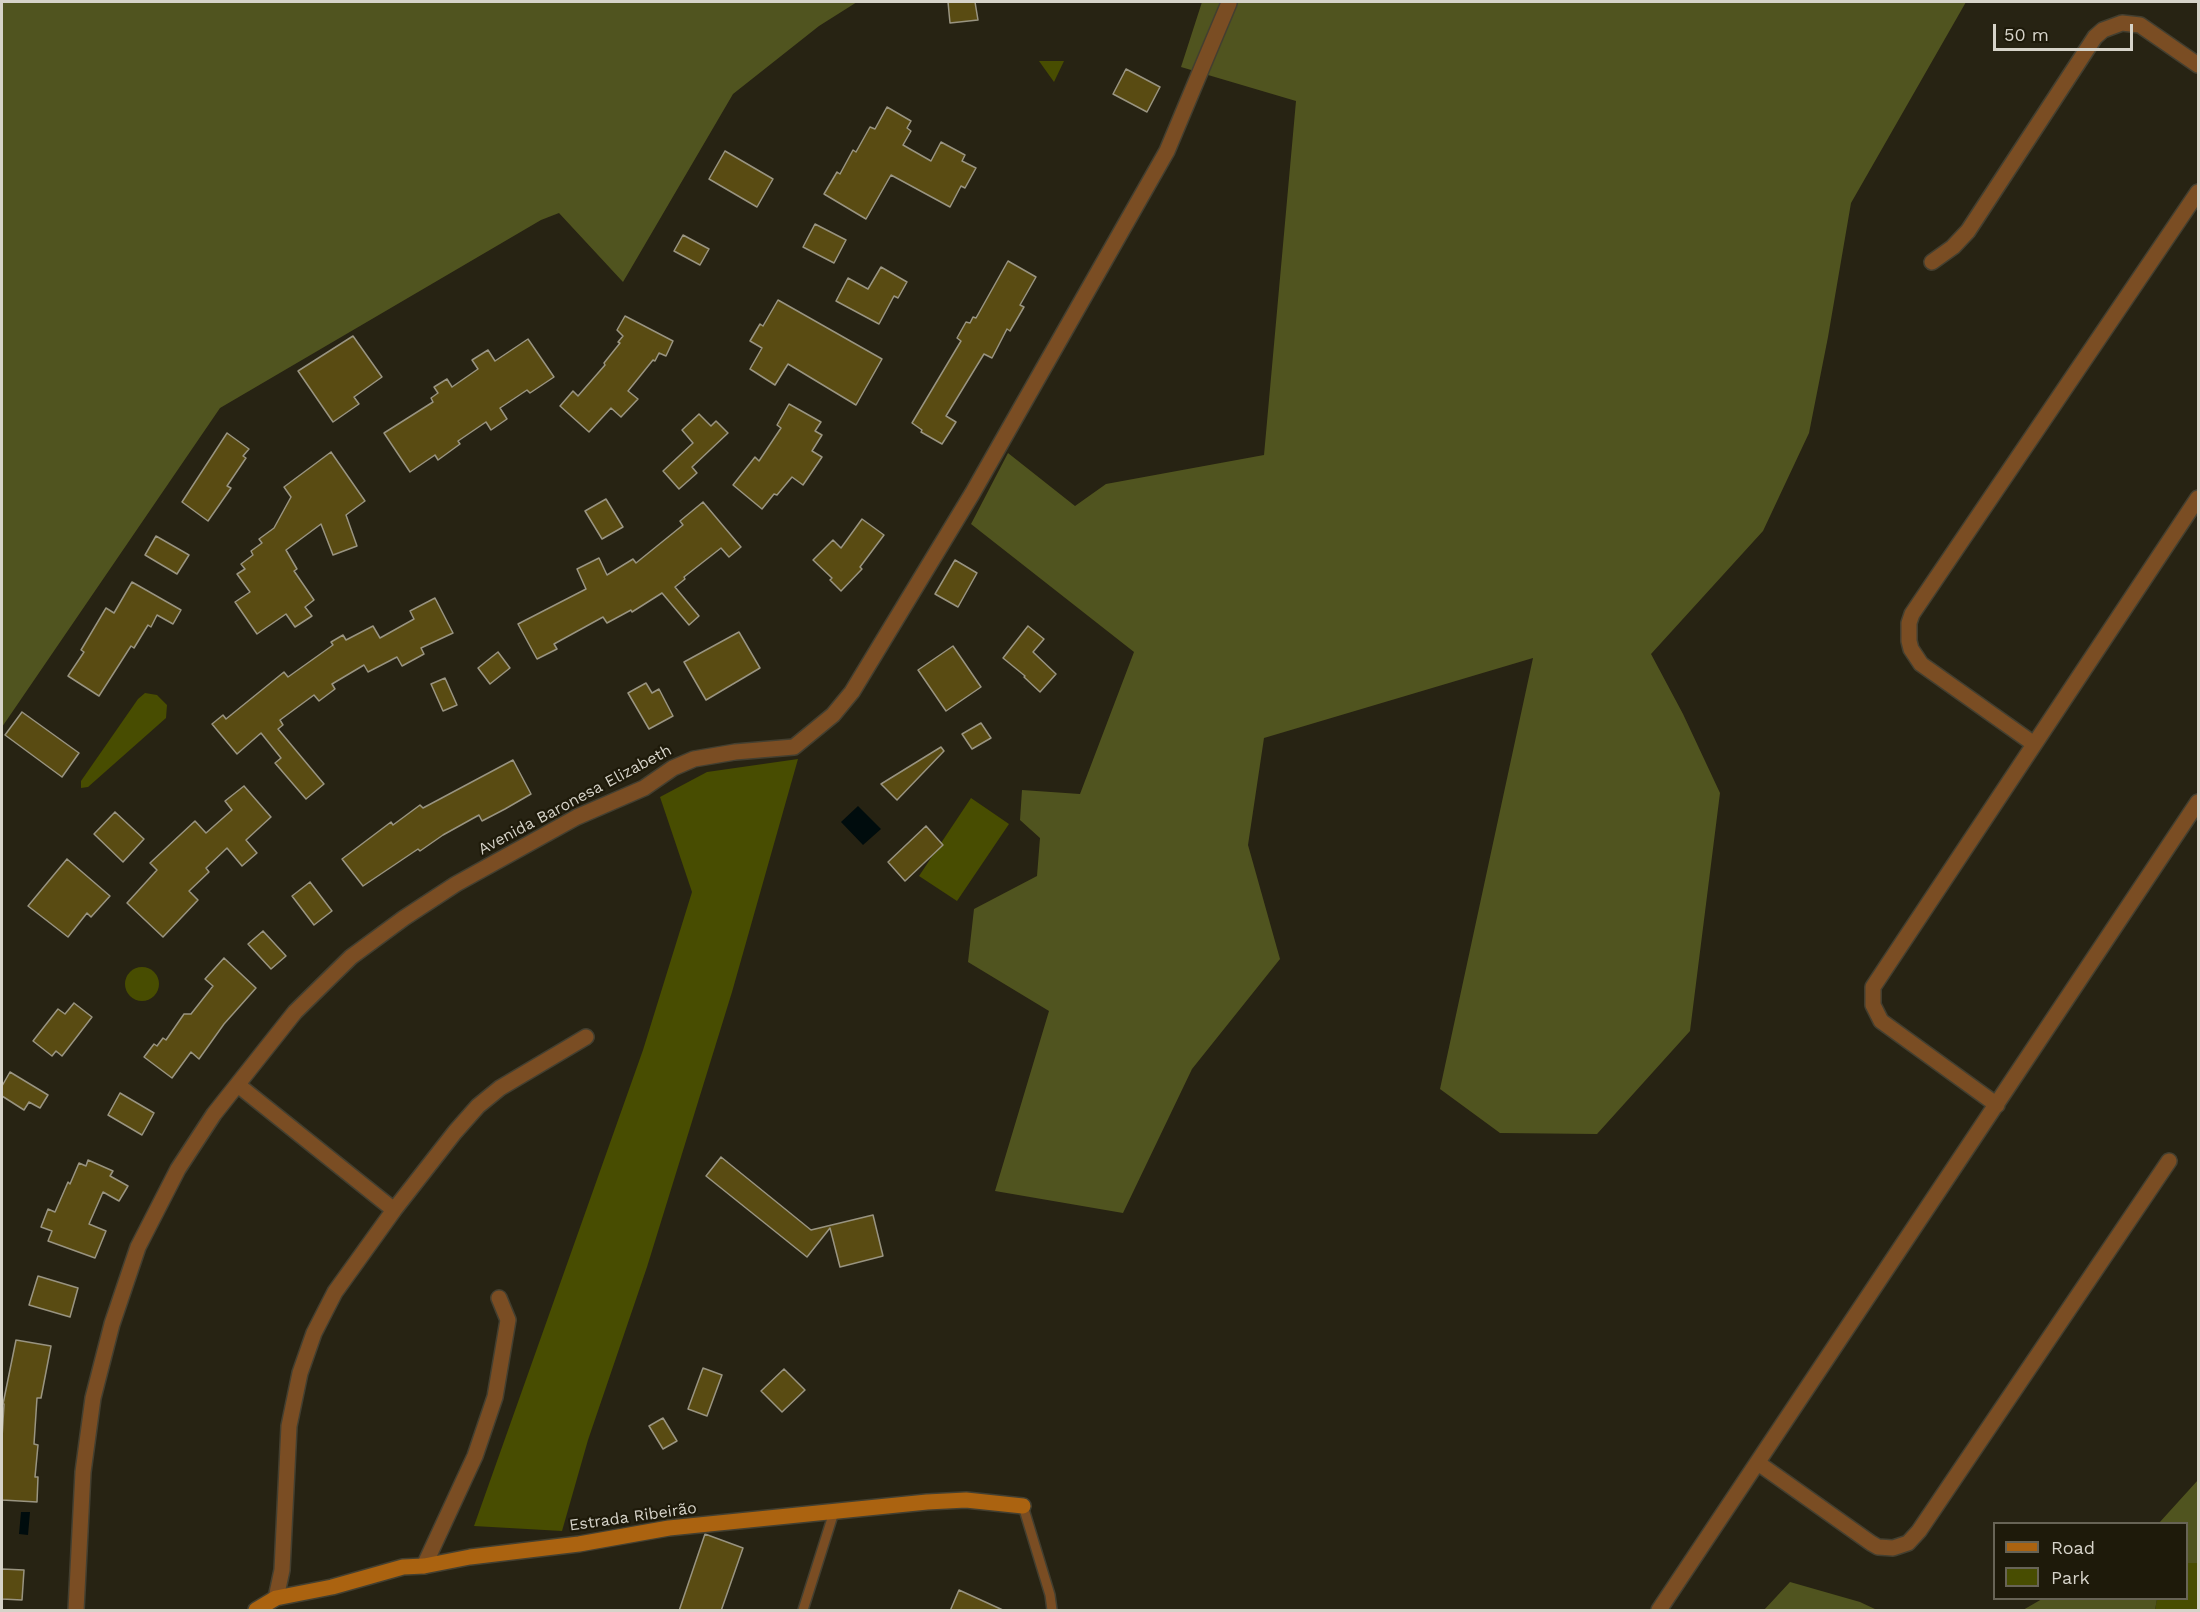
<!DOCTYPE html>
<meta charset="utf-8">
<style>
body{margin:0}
#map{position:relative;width:2200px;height:1612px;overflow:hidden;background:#272313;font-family:"Work Sans",sans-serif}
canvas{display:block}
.frame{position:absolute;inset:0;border:3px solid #d6d3c9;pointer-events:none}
.legend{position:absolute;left:1993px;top:1522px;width:195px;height:78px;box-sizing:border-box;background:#1e1a0a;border:2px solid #686456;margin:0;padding:8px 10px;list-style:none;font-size:18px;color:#d6d3c9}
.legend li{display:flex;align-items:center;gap:12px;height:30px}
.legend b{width:30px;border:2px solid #686456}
.scale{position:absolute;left:1993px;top:24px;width:140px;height:27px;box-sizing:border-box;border:3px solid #d6d3c9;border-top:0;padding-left:8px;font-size:18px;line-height:21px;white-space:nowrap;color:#d6d3c9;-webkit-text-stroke:4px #1e1a0a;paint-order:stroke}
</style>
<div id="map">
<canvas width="2200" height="1612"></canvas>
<div class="frame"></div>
<ul class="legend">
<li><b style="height:8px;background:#ab6310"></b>Road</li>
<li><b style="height:16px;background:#484d01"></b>Park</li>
</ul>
<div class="scale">50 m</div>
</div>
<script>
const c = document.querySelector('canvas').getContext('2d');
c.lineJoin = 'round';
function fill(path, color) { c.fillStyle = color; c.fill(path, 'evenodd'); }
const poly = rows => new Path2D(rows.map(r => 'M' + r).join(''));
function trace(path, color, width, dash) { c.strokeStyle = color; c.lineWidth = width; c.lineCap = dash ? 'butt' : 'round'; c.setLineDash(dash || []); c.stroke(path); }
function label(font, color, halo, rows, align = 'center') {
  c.font = font + ' "Work Sans",sans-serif'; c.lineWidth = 4.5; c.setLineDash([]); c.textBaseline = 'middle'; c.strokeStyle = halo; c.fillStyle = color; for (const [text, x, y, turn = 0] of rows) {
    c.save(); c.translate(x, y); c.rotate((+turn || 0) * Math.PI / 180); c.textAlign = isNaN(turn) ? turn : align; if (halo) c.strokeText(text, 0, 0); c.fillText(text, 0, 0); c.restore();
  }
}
fill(poly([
 [1039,61,1064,61,1054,82],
 [145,693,157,695,167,705,166,718,88,787,81,788,81,781,138,699],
 [798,759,732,992,647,1267,588,1440,562,1531,474,1526,643,1050,692,892,660,797,707,772],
 [971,798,1009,824,957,901,919,876],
 '125 984a17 17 0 1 1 34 0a17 17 0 1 1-34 0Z',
 [2187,1563,2198,1563,2198,1610,2155,1610,2157,1599,2186,1598]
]), '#484d01');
fill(poly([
 [2,2,857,2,819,26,733,94,623,282,559,213,541,220,220,408,2,727],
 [1202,2,1966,2,1851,203,1828,337,1809,433,1763,531,1651,654,1683,714,1720,793,1690,1031,1597,1134,1500,1133,1440,1089,1533,658,1264,738,1248,845,1280,959,1192,1069,1123,1213,995,1191,1049,1011,968,962,974,909,1037,876,1040,838,1020,820,1022,790,1080,794,1134,652,971,524,1008,453,1075,506,1106,484,1264,455,1296,101,1181,67],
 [2198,1480,2198,1563,2187,1563,2186,1524,2159,1523],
 [1790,1582,1860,1602,1877,1610,1764,1610],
 [2042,1599,2042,1598,2157,1599,2155,1610,2023,1610]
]), '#50541f');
fill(poly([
 [858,806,881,829,863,845,841,822],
 [21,1512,30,1512,28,1535,19,1534]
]), '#000c0d');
const building = poly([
 [948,2,975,2,978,20,950,23,948,2],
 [1126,69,1160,87,1147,112,1113,94,1126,69],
 [887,107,911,121,907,128,911,131,903,145,931,161,941,142,965,155,962,161,976,168,965,188,961,186,950,207,891,175,866,219,824,194,837,172,840,174,853,150,856,152,870,127,875,129,887,107],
 [725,151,773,179,757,207,709,179,725,151],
 [815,224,846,240,834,263,803,247,815,224],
 [683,235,709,249,700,265,674,251,683,235],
 [1008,261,1036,277,1020,305,1024,307,1010,331,1007,329,992,358,984,354,946,416,956,422,942,444,921,432,922,430,912,423,961,341,957,338,966,322,970,323,973,317,976,318,1008,261],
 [881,267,907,282,898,298,894,296,879,324,836,301,848,278,868,289,881,267],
 [778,300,882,359,856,405,788,364,775,385,750,369,762,348,750,341,760,324,763,326,778,300],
 [625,316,673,341,666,356,659,353,655,361,653,360,628,391,638,399,621,417,611,408,589,432,560,406,573,391,578,396,605,365,604,363,620,343,618,342,623,336,617,330,625,316],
 [353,336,382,377,354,397,359,404,333,422,298,371,353,336],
 [528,339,554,377,530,393,527,390,500,408,507,419,491,430,486,422,458,441,460,444,438,460,435,455,410,472,384,433,433,402,431,398,438,393,434,387,447,379,452,387,478,369,472,360,488,350,495,361,528,339],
 [789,404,821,422,815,431,822,435,812,451,822,457,803,485,792,477,777,495,774,494,762,509,733,485,755,457,759,461,781,428,777,425,789,404],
 [699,414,711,426,716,421,728,433,692,467,697,473,679,489,663,471,693,443,682,430,699,414],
 [227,433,249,449,243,456,246,458,227,486,231,488,208,521,182,502,227,433],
 [331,452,365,501,346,515,357,546,333,555,321,524,286,550,297,569,294,571,314,600,305,607,312,616,295,627,286,614,257,634,235,602,250,592,237,574,245,569,241,564,253,555,251,551,262,543,259,539,274,528,291,497,284,487,331,452],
 [606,499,623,527,602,539,585,511,606,499],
 [703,502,741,547,729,557,721,548,684,577,685,579,675,587,699,616,689,625,662,593,632,612,631,610,607,623,603,617,554,644,557,649,537,659,518,624,586,589,577,569,599,558,607,575,633,559,636,563,683,525,680,521,703,502],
 [862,519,884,535,860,567,862,569,841,591,830,580,832,578,813,560,833,540,841,548,862,519],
 [156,536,189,555,177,574,145,555,156,536],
 [955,560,977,573,958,607,935,594,955,560],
 [132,582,181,610,173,624,157,615,151,627,148,625,134,648,131,646,99,696,68,676,84,652,81,650,106,608,114,613,132,582],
 [435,598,453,633,421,648,424,654,402,666,397,657,368,672,364,665,332,684,335,689,319,701,314,695,280,720,283,725,278,729,324,784,306,799,275,763,281,758,261,733,237,754,212,724,223,715,226,719,284,672,288,677,333,645,331,642,343,635,346,640,373,626,380,638,414,619,410,611,435,598],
 [1028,626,1044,639,1033,652,1056,674,1040,692,1024,677,1025,676,1003,658,1028,626],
 [739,632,760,668,706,700,684,662,739,632],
 [953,646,981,687,946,711,918,670,953,646],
 [498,652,510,668,490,684,478,668,498,652],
 [445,678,457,705,443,711,431,684,445,678],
 [646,683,652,693,659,689,673,716,649,729,628,693,646,683],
 [22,712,79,753,62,777,5,735,22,712],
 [981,723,991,738,972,749,962,734,981,723],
 [941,747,944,751,897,800,881,784,941,747],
 [513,760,531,794,505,809,482,821,479,815,443,835,420,851,418,849,363,886,342,859,391,822,393,825,420,805,423,808,513,760],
 [244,786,271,817,246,840,257,853,242,866,227,848,206,868,209,872,189,891,198,900,163,937,127,903,157,870,150,863,195,821,206,833,232,810,225,801,244,786],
 [115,812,144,839,123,862,94,834,115,812],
 [926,826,943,845,905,881,888,862,926,826],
 [67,859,110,896,91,917,87,913,68,937,28,906,67,859],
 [310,882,332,911,314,925,292,896,310,882],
 [263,931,286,956,271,969,248,944,263,931],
 [224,958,256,988,224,1024,199,1059,191,1052,172,1078,144,1057,154,1044,157,1046,163,1038,166,1040,184,1014,191,1014,213,986,205,979,224,958],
 [74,1003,92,1017,62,1056,56,1051,52,1056,33,1041,58,1009,65,1014,74,1003],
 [10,1072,48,1095,40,1108,29,1102,24,1110,2,1096,2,1086,10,1072],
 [120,1093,154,1113,142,1135,108,1115,120,1093],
 [721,1157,811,1230,873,1215,883,1256,840,1267,830,1228,807,1257,706,1176,721,1157],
 [88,1160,113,1171,110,1176,128,1186,119,1201,103,1192,89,1224,106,1231,95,1258,48,1241,52,1231,41,1227,48,1209,55,1212,68,1182,70,1184,79,1163,86,1166,88,1160],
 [38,1276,78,1288,70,1317,29,1305,38,1276],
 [16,1340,51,1346,41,1398,37,1398,34,1444,38,1445,35,1477,38,1477,37,1502,2,1500,2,1438,4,1404,3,1404,16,1340],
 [703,1368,722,1375,707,1416,688,1409,703,1368],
 [784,1369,805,1390,782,1412,761,1391,784,1369],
 [663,1418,677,1441,663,1449,649,1426,663,1418],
 [705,1534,743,1548,721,1611,679,1611,705,1534],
 [2,1569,24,1570,22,1600,2,1599,2,1569],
 [959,1590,1005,1611,950,1611,959,1590]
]);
fill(building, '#594b12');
trace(building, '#999481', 1.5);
const lane = poly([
 [1023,1506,1050,1595,1052,1610],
 [803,1610,834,1512]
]);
const street = poly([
 [1932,262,1953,247,1968,231,2095,37,2103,30,2122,23,2140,25,2198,65],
 [2034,744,1921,664,1911,649,1909,641,1909,623,1912,614,2198,192],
 [238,1085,394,1210],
 [1997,1105,1881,1021,1873,1005,1873,987,2198,498],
 [1758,1463,1871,1543,1878,1547,1893,1548,1908,1543,1919,1531,2169,1161],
 [424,1566,475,1456,495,1397,508,1320,499,1298],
 [276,1598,282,1570,289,1426,300,1373,314,1333,335,1292,394,1210,455,1132,478,1106,500,1088,586,1037],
 [76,1610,83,1472,93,1398,112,1324,138,1247,178,1169,214,1114,295,1012,351,957,404,918,456,884,577,817,644,788,673,768,694,759,735,752,794,747,833,715,852,692,972,494,1167,151,1229,3],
 [1659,1610,2198,802]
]);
const secondary = poly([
 [256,1610,276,1598,332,1587,403,1567,424,1566,470,1557,579,1544,669,1528,927,1502,966,1500,1023,1506]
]);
trace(lane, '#433f30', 12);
trace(street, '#433f30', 18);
trace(secondary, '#433f30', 18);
trace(lane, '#7a4d23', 9);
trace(street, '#7a4d23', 15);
trace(secondary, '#ab6310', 15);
label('16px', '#d6d3c9', '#1e1a0a', [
 ["Avenida Baronesa Elizabeth",575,800,-28],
 ["Estrada Ribeirão",633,1517,-8]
]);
</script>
